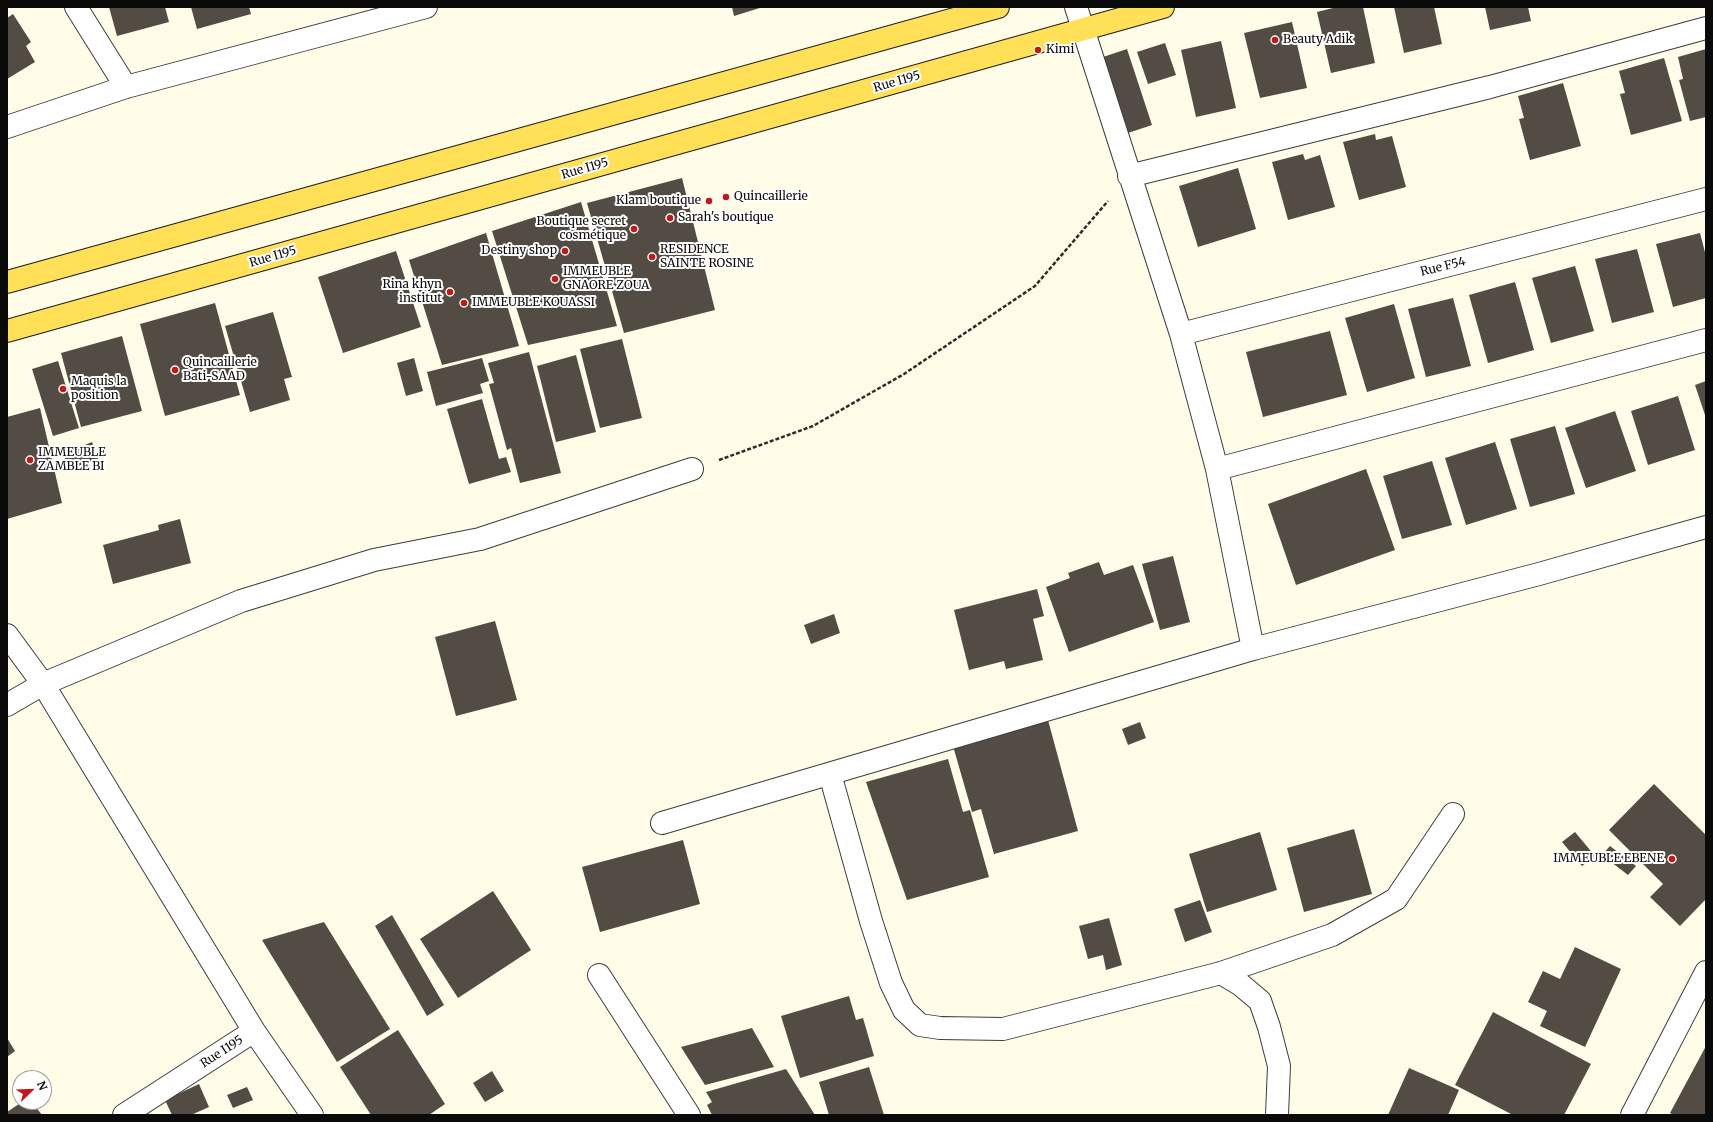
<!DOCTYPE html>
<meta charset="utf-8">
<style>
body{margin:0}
#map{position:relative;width:1713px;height:1122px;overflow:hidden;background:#fffce7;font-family:Merriweather,serif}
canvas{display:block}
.frame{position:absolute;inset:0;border:8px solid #0a0a0a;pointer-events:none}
.north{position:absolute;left:12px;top:1070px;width:40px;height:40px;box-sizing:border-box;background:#fff;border:1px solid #9d9d9d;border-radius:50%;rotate:67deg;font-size:11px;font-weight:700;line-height:16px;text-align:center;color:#0a0a0a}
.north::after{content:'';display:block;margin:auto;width:14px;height:18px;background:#c61715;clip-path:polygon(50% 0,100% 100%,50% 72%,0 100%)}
</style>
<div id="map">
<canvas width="1713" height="1122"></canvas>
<div class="frame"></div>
<div class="north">N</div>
</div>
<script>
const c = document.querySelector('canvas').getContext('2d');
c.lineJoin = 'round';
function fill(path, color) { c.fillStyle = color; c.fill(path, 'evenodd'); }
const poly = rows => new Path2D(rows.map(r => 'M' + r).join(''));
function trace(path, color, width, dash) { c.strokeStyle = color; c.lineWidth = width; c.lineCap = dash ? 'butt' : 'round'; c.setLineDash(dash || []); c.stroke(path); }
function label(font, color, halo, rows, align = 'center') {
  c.font = font + ' Merriweather,serif'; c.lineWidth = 4; c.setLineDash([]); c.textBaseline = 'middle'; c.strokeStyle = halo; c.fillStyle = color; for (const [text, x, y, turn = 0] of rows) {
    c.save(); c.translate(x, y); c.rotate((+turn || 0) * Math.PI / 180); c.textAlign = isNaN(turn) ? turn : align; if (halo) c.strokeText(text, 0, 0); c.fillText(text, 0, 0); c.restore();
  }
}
fill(poly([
 [109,7,165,7,169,22,117,36],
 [191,7,249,7,251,14,197,29],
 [732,7,763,7,734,16],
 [1337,7,1363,7,1375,63,1331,73,1317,12],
 [1394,7,1434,7,1442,44,1404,53],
 [1485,7,1528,7,1531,21,1490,30],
 [13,14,31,42,26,46,35,62,7,79,7,18],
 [1292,22,1307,88,1260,98,1244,33],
 [1221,41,1236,108,1196,117,1181,50],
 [1165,43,1176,75,1148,84,1137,52],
 [1127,49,1152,125,1125,134,1100,58],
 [1706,49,1706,117,1690,121,1679,80,1683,79,1678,57],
 [1664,58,1682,121,1631,135,1620,94,1625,93,1619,71],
 [1563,83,1581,146,1530,160,1519,119,1524,118,1518,96],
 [1375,134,1376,140,1392,136,1406,187,1359,200,1343,142],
 [1303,154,1305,160,1320,155,1335,207,1288,220,1272,162],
 [1238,168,1256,229,1198,247,1179,186],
 [682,178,715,310,624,333,587,203],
 [581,202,617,326,528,345,492,231],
 [486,233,519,346,442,365,409,260],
 [1700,233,1706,256,1706,298,1673,307,1656,244],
 [1637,249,1654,312,1612,323,1595,259],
 [396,251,421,327,343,353,318,277],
 [1575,266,1594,331,1551,343,1532,278],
 [1515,282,1534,350,1488,363,1469,295],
 [1453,298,1471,366,1426,377,1408,309],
 [215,303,240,395,165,416,140,324],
 [1394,304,1415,378,1367,392,1345,318],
 [273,312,292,377,284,379,290,400,250,412,225,326],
 [1330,331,1347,395,1263,417,1246,352],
 [122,336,142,411,81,427,61,353],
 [622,339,642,418,600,428,580,349],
 [529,352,561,473,520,483,511,448,507,450,489,384,494,383,488,363],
 [576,355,596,432,556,442,537,366],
 [414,358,423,391,406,396,397,363],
 [482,358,489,381,480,384,483,393,436,406,427,372],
 [58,361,79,428,53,436,32,369],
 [1706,381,1706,418,1695,385],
 [1678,396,1695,450,1648,465,1631,411],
 [482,399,499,459,506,457,511,472,469,484,447,409],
 [40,408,62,503,7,519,7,417],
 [1615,411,1636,471,1586,488,1565,428],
 [1555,426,1575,494,1530,507,1510,439],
 [92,442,98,459,70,470,63,454],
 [1495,442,1517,509,1466,525,1445,458],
 [1432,461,1452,525,1402,539,1383,476],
 [1366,469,1395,550,1296,585,1268,504],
 [180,519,191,563,113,584,103,545,159,530,158,525],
 [1173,556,1190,622,1160,630,1142,564],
 [1099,562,1104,575,1133,565,1154,622,1069,652,1046,587,1070,578,1068,573],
 [1037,589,1044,616,1033,619,1043,660,1006,669,1004,661,969,670,954,610],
 [834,614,840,633,811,644,804,625],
 [495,621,517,700,456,716,435,637],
 [1048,720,1078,831,994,854,981,809,972,812,953,746],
 [1140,722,1146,738,1128,745,1122,729],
 [948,759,963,812,970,810,989,877,907,900,866,782],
 [1654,784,1706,835,1706,899,1680,926,1650,897,1663,884,1609,830],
 [1354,829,1372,894,1304,912,1287,848],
 [1260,832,1277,890,1207,912,1189,854],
 [1575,832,1595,856,1582,866,1562,842],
 [683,840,700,904,600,932,582,867],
 [1610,846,1636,866,1628,875,1602,855],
 [493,891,531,950,458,998,420,939],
 [1200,900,1212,932,1185,942,1174,909],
 [392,915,444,1005,427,1016,375,926],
 [1109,918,1122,965,1106,970,1103,955,1088,959,1079,926],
 [324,922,390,1029,337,1062,262,940],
 [1575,947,1621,969,1585,1047,1540,1026,1547,1011,1528,1002,1543,971,1560,979],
 [849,996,856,1020,863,1018,874,1056,800,1078,781,1016],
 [1493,1012,1591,1064,1564,1115,1513,1115,1455,1085],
 [752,1028,774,1067,705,1085,681,1047],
 [398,1030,445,1104,429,1115,371,1115,340,1067],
 [7,1038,15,1051,7,1057],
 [1706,1046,1706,1115,1673,1115,1670,1113],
 [869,1067,884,1115,829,1115,819,1082],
 [1409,1068,1459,1090,1448,1115,1388,1115],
 [786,1069,815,1115,712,1115,707,1105,712,1102,706,1092],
 [492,1071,504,1091,485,1102,473,1083],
 [199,1084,209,1107,191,1115,172,1115,165,1100],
 [247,1087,253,1100,233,1108,227,1095],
 [22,1102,32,1102,42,1115,7,1115,7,1112]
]), '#534c45');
const minor = poly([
 [76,7,126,87],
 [1076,7,1181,334,1217,469,1253,649],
 [7,127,126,87,426,7],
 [1129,176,1490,87,1706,28],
 [1181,334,1706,199],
 [1217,469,1706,340],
 [7,635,43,684,254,1031],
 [7,705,43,684,241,601,374,560,480,539,692,469],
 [830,774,871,921,891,983,904,1010,920,1025,940,1028,1003,1029,1221,973,1332,935,1396,899,1453,814],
 [662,823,1253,649,1539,574,1706,527],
 [1221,973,1241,985,1260,1001,1269,1027,1279,1066,1277,1115],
 [599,975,689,1115],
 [124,1115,254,1031,312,1115],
 [1632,1115,1706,972]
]);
const major = poly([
 [7,282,998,7],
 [7,331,1163,7]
]);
trace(minor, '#3d3d3d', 24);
trace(major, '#1b1b1b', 24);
trace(poly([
 [719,460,813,426,904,374,1035,286,1108,201]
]), '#2c2c2c', 2.5, [4, 2]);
trace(minor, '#fff', 22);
trace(major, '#ffe057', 22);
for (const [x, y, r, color] of [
 [1275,40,4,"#c61715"],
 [1038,50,4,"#c61715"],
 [726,197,4,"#c61715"],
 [709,201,4,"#c61715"],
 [670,218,4,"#c61715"],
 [634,229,4,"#c61715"],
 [565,251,4,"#c61715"],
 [652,257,4,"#c61715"],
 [555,279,4,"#c61715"],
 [450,292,4,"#c61715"],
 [464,303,4,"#c61715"],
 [175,370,4,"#c61715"],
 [63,389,4,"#c61715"],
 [30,460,4,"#c61715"],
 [1672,859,4,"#c61715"]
]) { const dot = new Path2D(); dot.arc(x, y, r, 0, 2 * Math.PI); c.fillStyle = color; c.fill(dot); trace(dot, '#fff', 1.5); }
label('12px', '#0a0a0a', '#fff', [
 ["Beauty Adik",1283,40],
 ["Kimi",1046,50],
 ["Quincaillerie",734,197],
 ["Klam boutique",701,201,"right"],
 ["Sarah's boutique",678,218],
 ["Boutique secret",626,222,"right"],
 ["cosmétique",626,236,"right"],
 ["RESIDENCE",660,250],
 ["SAINTE ROSINE",660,264],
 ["Destiny shop",557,251,"right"],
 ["IMMEUBLE",563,272],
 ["GNAORE ZOUA",563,286],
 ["Rina khyn",442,285,"right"],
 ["institut",442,299,"right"],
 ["IMMEUBLE KOUASSI",472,303],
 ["Quincaillerie",183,363],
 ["Bati-SAAD",183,377],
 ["Maquis la",71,382],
 ["position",71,396],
 ["IMMEUBLE",38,453],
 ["ZAMBLE BI",38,467],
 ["IMMEUBLE EBENE",1664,859,"right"]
], 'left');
label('12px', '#0a0a0a', '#fff', [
 ["Rue I195",897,82,-16],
 ["Rue I195",585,169,-16],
 ["Rue I195",273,257,-16],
 ["Rue F54",1443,267,-14],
 ["Rue I195",222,1052,-33]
]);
</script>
